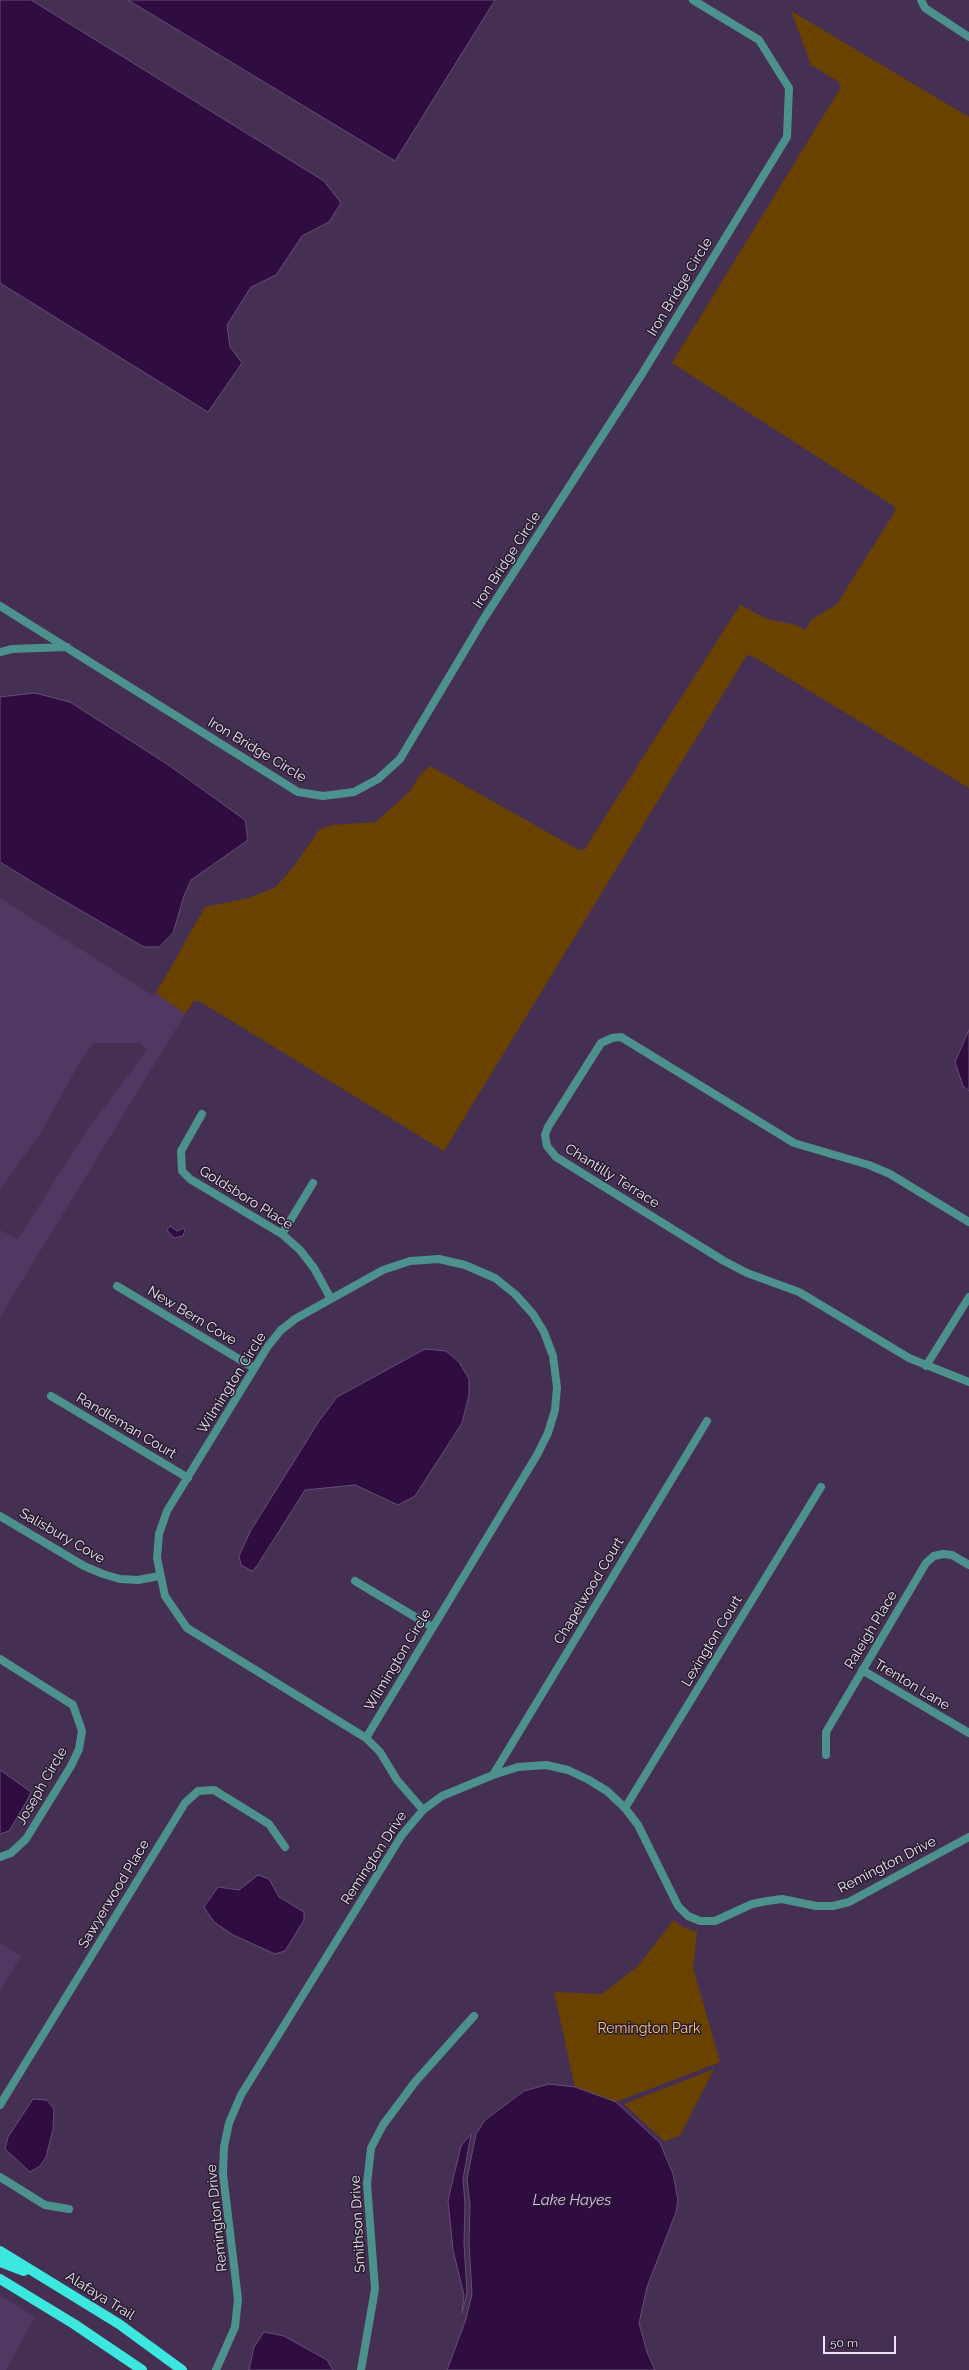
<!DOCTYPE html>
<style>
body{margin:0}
#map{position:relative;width:969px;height:2370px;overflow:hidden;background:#453054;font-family:Raleway,sans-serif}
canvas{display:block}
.scale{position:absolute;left:823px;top:2336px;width:73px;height:18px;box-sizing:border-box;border:2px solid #ede0f6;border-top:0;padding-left:5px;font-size:12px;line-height:14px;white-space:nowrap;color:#ede0f6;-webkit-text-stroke:3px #271d2d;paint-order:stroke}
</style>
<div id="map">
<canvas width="969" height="2370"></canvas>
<div class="scale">50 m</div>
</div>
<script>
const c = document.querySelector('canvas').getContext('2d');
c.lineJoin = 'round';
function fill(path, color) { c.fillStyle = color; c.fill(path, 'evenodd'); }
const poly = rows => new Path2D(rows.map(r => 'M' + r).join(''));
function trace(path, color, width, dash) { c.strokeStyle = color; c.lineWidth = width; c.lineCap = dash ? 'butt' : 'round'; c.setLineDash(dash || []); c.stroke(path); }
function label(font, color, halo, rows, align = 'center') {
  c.font = font + ' Raleway,sans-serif'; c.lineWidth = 3; c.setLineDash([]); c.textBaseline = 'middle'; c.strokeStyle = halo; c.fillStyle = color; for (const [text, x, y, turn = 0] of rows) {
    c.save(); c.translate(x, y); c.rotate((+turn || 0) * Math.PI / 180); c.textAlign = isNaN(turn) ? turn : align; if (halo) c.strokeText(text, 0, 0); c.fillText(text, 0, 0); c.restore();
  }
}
fill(poly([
 [0,898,154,996,156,993,185,1014,0,1317,0,1230,18,1239,87,1130,147,1050,140,1043,94,1043,82,1058,42,1131,0,1190],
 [0,1943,21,1956,0,1991],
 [0,2295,35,2317,6,2370,0,2370]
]), '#513762');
fill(poly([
 [791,11,969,117,969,788,752,656,747,655,444,1151,199,1001,194,1001,185,1014,156,993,205,907,249,898,276,887,295,865,319,830,332,825,376,822,410,791,420,775,430,766,579,850,584,850,740,605,767,619,796,625,805,630,811,620,837,604,895,511,895,507,672,363,841,87,839,82,811,65],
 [674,1920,682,1927,697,1932,693,1968,720,2062,616,2102,575,2087,554,1992,602,1994,637,1967],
 [714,2069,680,2136,664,2141,624,2104]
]), '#6a4200');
const water = poly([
 [0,0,31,0,324,181,341,203,329,222,302,236,276,275,251,287,227,325,230,347,242,363,208,412,0,283,0,0],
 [128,0,495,0,395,161,128,0],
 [35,693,70,702,167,764,245,820,248,840,191,880,184,896,173,933,159,947,144,947,47,891,0,862,0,697,35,693],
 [969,1030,969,1091,963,1086,955,1062,969,1030],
 [170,1226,177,1231,184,1228,185,1230,183,1236,174,1238,167,1230,170,1226],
 [425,1349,446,1351,459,1362,469,1379,469,1395,462,1423,415,1496,398,1505,355,1485,305,1490,257,1566,252,1571,241,1565,239,1556,251,1530,319,1421,337,1397,425,1349],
 [0,1770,31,1792,27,1801,9,1831,0,1834,0,1770],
 [258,1875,269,1879,279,1897,304,1912,304,1920,285,1951,275,1954,233,1935,214,1922,204,1907,218,1887,239,1890,258,1875],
 [549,2084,575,2087,616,2102,660,2143,673,2174,678,2200,676,2212,647,2287,639,2323,647,2352,655,2370,447,2370,466,2319,472,2294,469,2243,470,2205,467,2179,476,2134,485,2120,524,2091,549,2084],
 [33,2099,47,2100,54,2109,53,2129,46,2157,40,2166,30,2172,5,2149,8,2137,33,2099],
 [471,2134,463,2179,465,2204,464,2243,467,2293,462,2313,464,2295,453,2250,448,2200,461,2146,471,2134],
 [264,2332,284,2336,327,2360,333,2370,249,2370,254,2347,264,2332]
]);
fill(water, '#2f0d41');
trace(water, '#684c77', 1);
trace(poly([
 [921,0,925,8,969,37],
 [0,606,298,792,323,796,354,792,378,779,400,759,483,620,642,374,787,137,789,88,759,40,693,0],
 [0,652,12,649,67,647],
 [202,1114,181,1151,182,1171,190,1179,282,1234,300,1250,314,1268,331,1299],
 [969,1222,890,1174,869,1165,794,1143,621,1037,612,1038,601,1043,548,1127,545,1135,547,1146,556,1157,724,1261,747,1273,799,1292,909,1358,969,1382],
 [282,1234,313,1183],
 [117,1286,254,1368],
 [926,1366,969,1297],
 [51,1396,188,1478],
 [0,1516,84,1566,103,1574,120,1579,138,1580,159,1576],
 [355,1581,432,1627],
 [0,1659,73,1705,82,1731,79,1749,71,1766,26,1839,11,1853,0,1857],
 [862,1670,969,1733],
 [366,1738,537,1455,548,1433,555,1410,557,1387,553,1356,544,1332,533,1314,515,1294,495,1278,465,1265,439,1259,410,1261,383,1270,295,1319,281,1330,268,1346,167,1511,159,1534,157,1558,165,1596,187,1628,366,1738,380,1752,397,1780,423,1810],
 [826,1755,826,1732,926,1563,934,1556,943,1554,952,1555,969,1565],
 [493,1775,707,1421],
 [625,1808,821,1487],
 [0,2105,185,1803,198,1791,214,1790,269,1824,285,1847],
 [0,2177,45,2205,69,2209],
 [216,2370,235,2327,238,2299,223,2174,224,2147,229,2123,241,2095,402,1835,423,1810,442,1796,493,1775,518,1767,546,1765,568,1770,589,1780,607,1791,625,1808,638,1825,678,1906,688,1916,700,1921,715,1921,752,1904,767,1901,782,1899,816,1906,833,1906,849,1902,969,1837],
 [361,2370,375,2289,367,2184,371,2148,383,2125,415,2082,474,2016]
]), '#4c918d', 8);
trace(poly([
 [0,2251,119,2324,182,2370],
 [0,2262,24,2271],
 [0,2279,74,2324,142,2370]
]), '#3ce7e0', 10);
label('14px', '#ede0f6', '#271d2d', [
 ["Iron Bridge Circle",680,287,-59],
 ["Iron Bridge Circle",507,560,-57],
 ["Iron Bridge Circle",257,750,31],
 ["Chantilly Terrace",612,1176,32],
 ["Goldsboro Place",246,1198,32],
 ["New Bern Cove",192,1316,31],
 ["Wilmington Circle",232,1383,-58],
 ["Randleman Court",126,1426,31],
 ["Salisbury Cove",62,1536,30],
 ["Chapelwood Court",589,1591,-59],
 ["Raleigh Place",871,1630,-59],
 ["Lexington Court",712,1641,-59],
 ["Wilmington Circle",398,1660,-59],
 ["Trenton Lane",912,1685,31],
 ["Joseph Circle",42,1786,-60],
 ["Remington Drive",374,1858,-57],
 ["Remington Drive",887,1865,-27],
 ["Sawyerwood Place",114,1894,-59],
 ["Remington Drive",217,2218,-96],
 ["Smithson Drive",358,2224,-93],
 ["Alafaya Trail",100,2296,32]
]);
label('14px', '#fac585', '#271d2d', [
 ["Remington Park",649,2029]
]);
label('italic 15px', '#e0b9fd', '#271d2d', [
 ["Lake Hayes",572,2200]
]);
</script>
